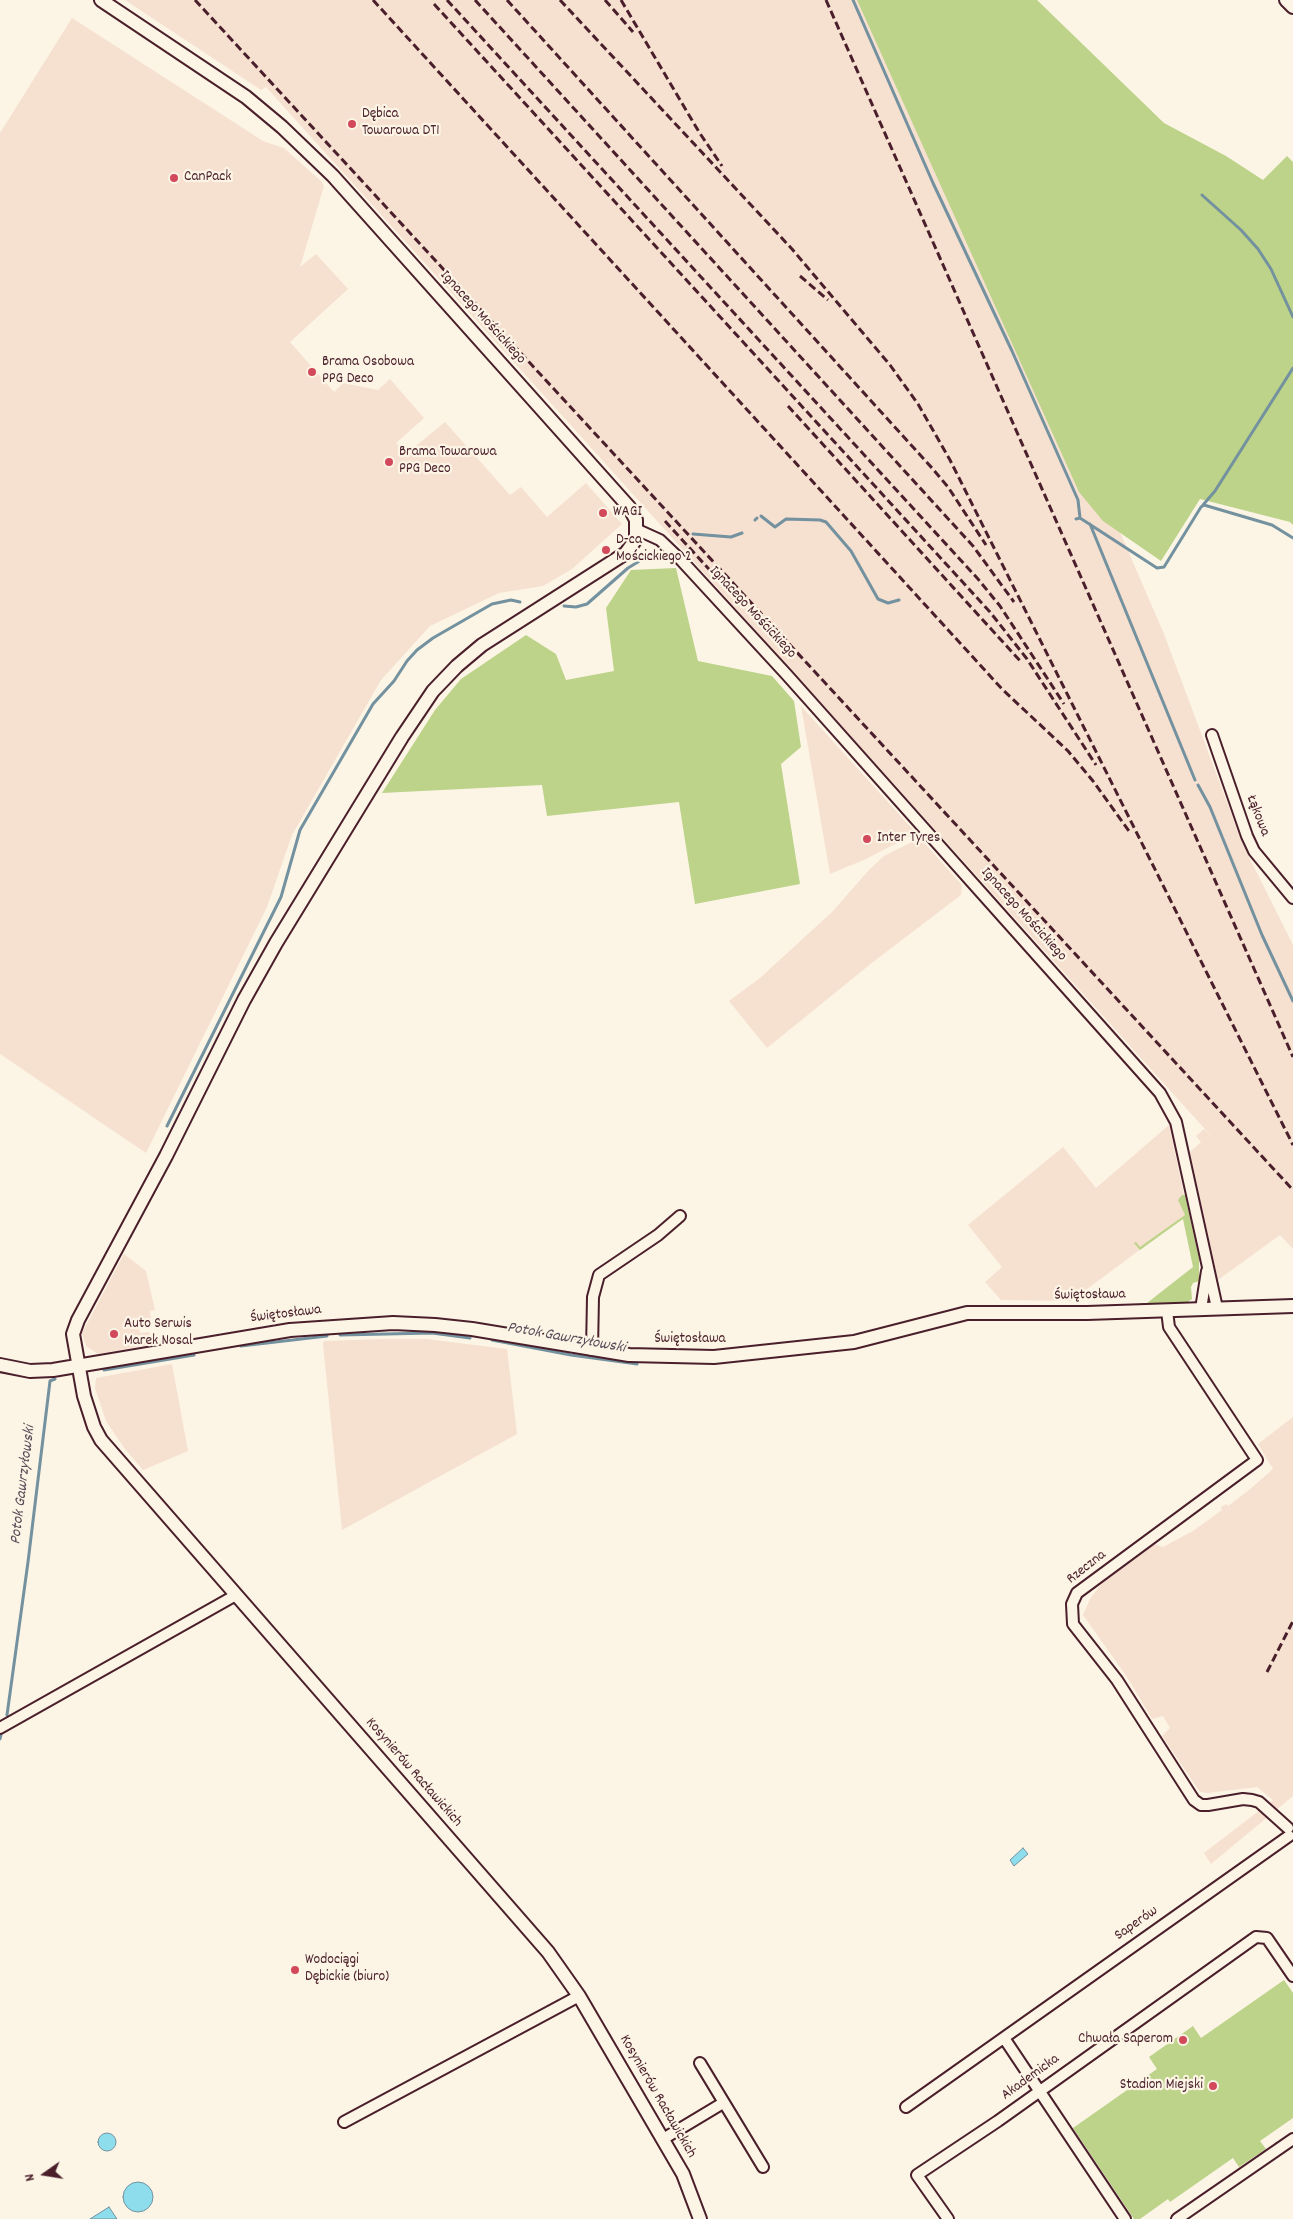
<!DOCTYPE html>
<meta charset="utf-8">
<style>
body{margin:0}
#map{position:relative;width:1293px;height:2219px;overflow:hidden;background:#fcf5e5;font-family:Dekko,sans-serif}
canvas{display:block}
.north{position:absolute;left:20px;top:2149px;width:50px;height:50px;-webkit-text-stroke:4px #fcf5e5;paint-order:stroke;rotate:257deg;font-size:14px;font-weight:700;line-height:20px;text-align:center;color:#4a1f2b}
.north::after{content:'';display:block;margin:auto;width:18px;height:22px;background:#4a1f2b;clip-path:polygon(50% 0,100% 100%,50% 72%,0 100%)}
</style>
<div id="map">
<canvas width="1293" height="2219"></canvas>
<div class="north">N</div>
</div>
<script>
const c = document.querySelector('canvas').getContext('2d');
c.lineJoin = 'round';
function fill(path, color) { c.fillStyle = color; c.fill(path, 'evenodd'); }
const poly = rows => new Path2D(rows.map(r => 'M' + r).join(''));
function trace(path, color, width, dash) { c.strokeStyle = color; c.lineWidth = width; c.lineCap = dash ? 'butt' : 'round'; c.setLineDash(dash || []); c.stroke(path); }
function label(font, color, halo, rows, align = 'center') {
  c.font = font + ' Dekko,sans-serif'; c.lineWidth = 4.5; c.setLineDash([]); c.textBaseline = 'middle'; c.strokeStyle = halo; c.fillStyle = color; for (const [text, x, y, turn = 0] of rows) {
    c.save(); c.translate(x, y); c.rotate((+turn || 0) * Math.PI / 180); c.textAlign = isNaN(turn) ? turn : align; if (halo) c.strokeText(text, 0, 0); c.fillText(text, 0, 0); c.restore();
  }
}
fill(poly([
 [125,0,875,0,1018,296,1164,634,1243,845,1293,945,1293,1249,1280,1235,1218,1280,1190,1152,1201,1142,1196,1136,1204,1129,1213,1138,266,87,261,90],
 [72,18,263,141,284,148,322,182,324,186,300,267,316,254,348,289,290,342,334,392,343,383,378,390,390,379,424,418,396,443,406,454,445,422,510,495,521,487,547,517,586,483,622,524,572,569,543,586,499,593,430,626,381,680,292,835,267,907,146,1153,0,1054,0,133],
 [801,706,916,833,866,859,830,874],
 [920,838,962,885,961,895,873,962,767,1048,729,1001,760,978,832,912,869,870,884,856],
 [1169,1125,1188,1214,1071,1301,1001,1300,985,1282,1002,1267,968,1225,1063,1147,1096,1188],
 [124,1254,146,1271,155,1310,150,1311,151,1320,138,1323,140,1333,149,1332,154,1344,98,1354,86,1346,82,1333],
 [385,1339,426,1339,507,1349,517,1434,342,1530,323,1344,324,1341],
 [172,1364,188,1451,143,1470,125,1449,106,1421,95,1388,96,1378],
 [1293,1417,1293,1796,1211,1864,1204,1853,1273,1800,1257,1787,1208,1793,1200,1792,1162,1736,1170,1728,1163,1716,1152,1719,1127,1677,1083,1615,1090,1599,1102,1583,1153,1544,1163,1547,1193,1531,1222,1510,1221,1507,1226,1504,1228,1506,1249,1490,1273,1469,1258,1444]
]), '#f6e0d0');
fill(poly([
 [857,0,1037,0,1164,123,1226,156,1263,180,1287,156,1293,162,1293,525,1290,522,1200,499,1161,561,1103,521,1079,492],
 [676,568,698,661,772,676,794,701,801,747,781,764,800,884,695,904,679,802,547,816,542,785,382,793,435,710,461,679,526,635,556,654,566,680,614,671,606,608,631,570],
 [1182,1195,1185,1195,1199,1259,1199,1281,1193,1283,1191,1287,1192,1299,1186,1303,1178,1306,1141,1307,1141,1303,1147,1303,1193,1267,1183,1219,1140,1250,1134,1243,1136,1242,1140,1247,1185,1215,1178,1200],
 [1284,1980,1293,1993,1293,2118,1260,2141,1266,2149,1239,2167,1233,2158,1170,2202,1168,2199,1140,2219,1134,2219,1073,2128,1157,2069,1149,2057,1193,2026,1201,2038]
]), '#bcd389');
const water = poly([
 [1023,1848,1028,1854,1014,1866,1010,1860,1023,1848],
 '98 2142a9 9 0 1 1 18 0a9 9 0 1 1-18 0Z',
 '123 2197a15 15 0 1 1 30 0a15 15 0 1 1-30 0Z',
 [109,2207,117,2219,90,2219,109,2207]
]);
fill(water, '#8eddec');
trace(water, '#73919f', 1);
trace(poly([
 [853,0,933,183,1012,351,1078,500,1080,518],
 [1202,195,1241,230,1258,249,1271,269,1293,317],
 [1203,505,1215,491,1293,368],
 [761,516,775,527,786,519,820,520,826,522,851,551,878,599,888,603,899,600],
 [1076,519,1080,518,1157,568,1164,567,1201,507,1204,505,1272,525,1293,538],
 [755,520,757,518],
 [1090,524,1195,780],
 [693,534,731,537,742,533],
 [564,606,576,607,587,604,628,568,656,551],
 [1198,785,1210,807,1262,935,1293,1001],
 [167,1126,281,897,300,830,373,704,394,681,407,661,417,650,433,638,492,604,511,600,520,602],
 [340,1335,432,1333,470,1338],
 [492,1340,571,1355,637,1364],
 [241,1346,327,1336],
 [104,1370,194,1355],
 [7,1715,28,1562,50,1381,55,1379],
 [0,1739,1,1735]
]), '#73919f', 3);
const minor = poly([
 [638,530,660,540,682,561,787,675,1160,1093,1176,1122,1217,1308],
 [1212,735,1247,836,1254,851,1293,898],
 [1201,1309,1207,1271],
 [1167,1311,1169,1327,1257,1460,1077,1593,1072,1604,1073,1624,1117,1680,1194,1800,1201,1805,1208,1805,1243,1799,1252,1800,1259,1802,1288,1828],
 [592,1350,593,1297,599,1275,658,1235,680,1216],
 [0,1728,236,1595],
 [1004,2038,1125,2219],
 [700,2063,763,2167],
 [906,2107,1289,1836],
 [344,2122,579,1996],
 [663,2139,723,2103],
 [948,2219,917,2175,998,2121,1256,1937,1267,1938,1293,1976],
 [1177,2219,1293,2139]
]);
const tertiary = poly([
 [101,0,246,97,282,127,333,176,629,507,636,520,636,539,626,553,482,645,457,666,433,691,402,737,276,943,244,1000,166,1156,78,1320,73,1334,84,1396,94,1427,101,1440,548,1952,579,1996,683,2174,700,2219],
 [1286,0,1293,7],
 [0,1365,30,1371,53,1370,290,1330,393,1323,435,1325,472,1329,629,1355,714,1357,854,1342,967,1313,1087,1313,1293,1306]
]);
trace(minor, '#4a1f2b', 14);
trace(tertiary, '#4a1f2b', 16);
trace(minor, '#fcf5e5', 10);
trace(tertiary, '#fcf5e5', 12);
trace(poly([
 [195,0,1293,1190],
 [373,0,1002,689,1068,751,1093,781,1131,834],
 [447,0,978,579,1000,606,1064,704],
 [475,0,973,546,1014,602],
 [507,0,932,468,948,487,986,545],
 [560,0,792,249,890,365,918,404,950,460,1293,1145],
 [605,0,633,32],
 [621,0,699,132,722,166],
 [826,0,1293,1057],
 [434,4,990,612,1027,659,1096,765],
 [800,276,828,300],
 [788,406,1022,663],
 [665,521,727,589],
 [1267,1672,1293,1621]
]), '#4a1f2b', 3, [8, 4]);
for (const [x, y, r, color] of [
 [352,124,5,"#d1495b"],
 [174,178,5,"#d1495b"],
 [312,372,5,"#d1495b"],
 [389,462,5,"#d1495b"],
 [603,513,5,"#d1495b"],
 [606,550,5,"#d1495b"],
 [867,839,5,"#d1495b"],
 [114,1334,5,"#d1495b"],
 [295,1970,5,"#d1495b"],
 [1183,2040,5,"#d1495b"],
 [1213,2086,5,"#d1495b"]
]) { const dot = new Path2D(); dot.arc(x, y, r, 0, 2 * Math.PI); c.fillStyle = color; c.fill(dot); trace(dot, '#fcf5e5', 2); }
label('15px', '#4a1f2b', '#fcf5e5', [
 ["Dębica",362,115],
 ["Towarowa DT1",362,132],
 ["CanPack",184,178],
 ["Brama Osobowa",322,363],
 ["PPG Deco",322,380],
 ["Brama Towarowa",399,453],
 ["PPG Deco",399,470],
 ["WAGI",613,513],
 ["D-ca",616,541],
 ["Mościckiego 2",616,558],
 ["Inter Tyres",877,839],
 ["Auto Serwis",124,1325],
 ["Marek Nosal",124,1342],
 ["Wodociągi",305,1961],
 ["Dębickie (biuro)",305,1978],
 ["Chwała Saperom",1173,2040,"right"],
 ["Stadion Miejski",1203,2086,"right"]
], 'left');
label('15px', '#4a1f2b', '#fcf5e5', [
 ["Ignacego Mościckiego",482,318,48],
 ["Ignacego Mościckiego",752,613,47],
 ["Łąkowa",1257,816,69],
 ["Ignacego Mościckiego",1023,915,48],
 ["Świętosława",1090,1296,-1],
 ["Świętosława",286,1315,-7],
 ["Świętosława",690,1340],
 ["Rzeczna",1087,1568,-38],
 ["Kosynierów Racławickich",413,1773,49],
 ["Saperów",1137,1924,-35],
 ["Akademicka",1031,2078,-36],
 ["Kosynierów Racławickich",657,2097,60]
]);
label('italic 16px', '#5b4e5b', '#fcf5e5', [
 ["Potok Gawrzyłowski",566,1339,10],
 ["Potok Gawrzyłowski",24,1485,-83]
]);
</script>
